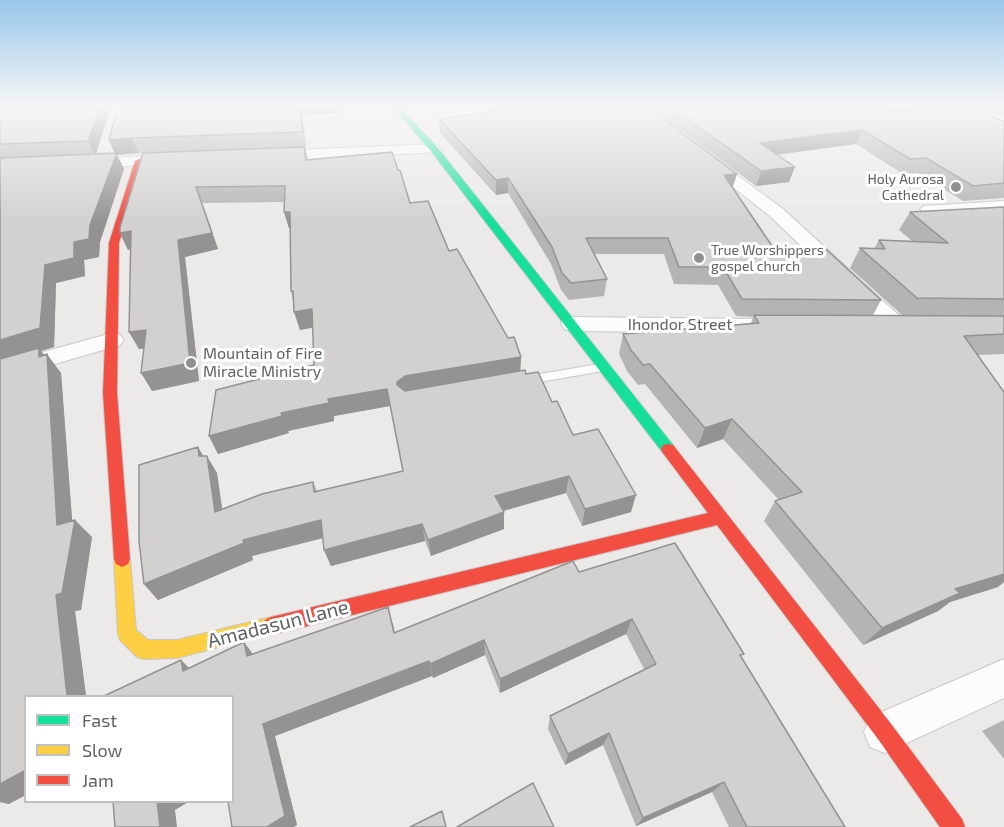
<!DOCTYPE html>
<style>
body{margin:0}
#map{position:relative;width:1004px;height:827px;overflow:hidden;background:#eceae8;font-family:"Exo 2",sans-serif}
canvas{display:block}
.legend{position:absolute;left:24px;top:695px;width:210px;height:108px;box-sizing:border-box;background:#fff;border:2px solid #bfc0c1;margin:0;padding:8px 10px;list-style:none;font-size:18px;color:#5e6264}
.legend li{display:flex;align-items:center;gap:12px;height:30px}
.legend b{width:30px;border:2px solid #bfc0c1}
</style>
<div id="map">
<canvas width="1004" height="827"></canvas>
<ul class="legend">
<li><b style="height:8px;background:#16e098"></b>Fast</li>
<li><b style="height:8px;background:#ffcf43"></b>Slow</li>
<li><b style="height:8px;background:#f24e42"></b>Jam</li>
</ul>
</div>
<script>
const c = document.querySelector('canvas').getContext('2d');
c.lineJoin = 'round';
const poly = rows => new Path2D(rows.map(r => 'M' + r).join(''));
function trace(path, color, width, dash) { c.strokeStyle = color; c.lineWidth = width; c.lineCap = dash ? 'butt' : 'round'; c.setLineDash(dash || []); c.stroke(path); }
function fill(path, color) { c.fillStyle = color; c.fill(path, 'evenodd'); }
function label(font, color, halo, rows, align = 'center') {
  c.font = font + ' "Exo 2",sans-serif'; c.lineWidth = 6; c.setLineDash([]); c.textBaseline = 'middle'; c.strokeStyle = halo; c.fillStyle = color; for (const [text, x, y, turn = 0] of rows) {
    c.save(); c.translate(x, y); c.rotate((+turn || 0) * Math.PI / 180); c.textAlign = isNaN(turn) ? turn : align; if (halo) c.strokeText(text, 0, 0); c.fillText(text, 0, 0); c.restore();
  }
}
const lane = poly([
 [1004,201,1004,207,924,212,920,209,924,206,1004,201],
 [605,363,611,367,609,370,522,385,516,381,522,377,605,363]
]);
const street = poly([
 [434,144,442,149,439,152,270,161,262,156,270,151,434,144],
 [705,153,710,155,783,209,906,322,910,327,906,332,898,334,890,332,771,217,700,161,697,158,700,155,705,153],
 [166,155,174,160,171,163,84,169,76,164,84,159,166,155],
 [572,317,760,319,768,321,772,326,768,331,760,333,572,331,564,329,561,324,564,319,572,317],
 [112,333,120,335,124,340,120,345,0,380,0,364,112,333],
 [1004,659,1004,698,885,753,870,747,864,732,870,717,1004,659]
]);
const fast = poly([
 [392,106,398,106,437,147,673,445,675,449,673,453,663,453,431,151,392,106]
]);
const slow = poly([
 [122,551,128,554,130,559,136,630,148,640,177,640,271,617,277,620,280,626,277,632,177,658,144,659,137,657,120,640,118,634,114,559,116,554,122,551]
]);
const jam = poly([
 [139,159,143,161,119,243,117,393,130,559,128,564,122,567,116,564,114,559,103,393,109,243,135,161,139,159],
 [668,444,673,445,892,725,962,819,965,827,940,827,878,739,717,525,271,635,265,632,262,626,265,620,271,617,708,513,663,453,661,449,663,445,668,444]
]);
trace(lane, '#c9c8c7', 2);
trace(street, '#c9c8c7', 2);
trace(fast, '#c6c7c7', 2);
trace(slow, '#c6c7c7', 2);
trace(jam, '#c6c7c7', 2);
fill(lane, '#fcfcfc');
fill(street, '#fcfcfc');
fill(fast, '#16e098');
fill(slow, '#ffcf43');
fill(jam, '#f24e42');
fill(poly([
 [0,106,111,106,96,154,115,154,109,140,118,106,340,106,341,112,302,116,306,147,305,147,308,160,398,170,410,203,449,251,521,357,520,371,526,374,552,402,573,435,631,512,582,526,566,493,503,511,504,529,431,556,425,541,331,566,324,550,323,538,252,556,253,560,158,600,144,584,203,456,217,473,222,509,313,482,317,491,403,471,390,406,334,416,334,421,288,431,289,433,218,454,209,436,314,365,313,327,300,330,291,291,290,228,289,228,284,212,285,202,202,203,218,249,185,257,199,381,152,391,144,349,139,349,129,332,130,249,128,250,120,233,235,150,138,153,117,155,124,169,100,242,99,257,84,260,85,276,56,283,54,347,41,351,61,373,72,521,92,537,81,610,75,611,86,696,26,696,9,804,0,802],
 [483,106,646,106,733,188,774,249,881,300,873,315,903,316,850,268,860,248,874,249,879,240,912,241,899,230,910,212,1004,207,1004,354,978,355,998,587,950,602,938,611,863,645,764,521,775,501,779,500,723,439,697,448,645,384,638,385,627,371,619,354,623,334,751,323,753,317,736,316,718,285,674,284,664,254,594,254,607,279,604,296,569,300,561,290,551,264,508,193,496,195,440,133,439,119,489,111],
 [648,106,960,106,960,107,1004,122,1004,198,963,201,918,173,903,174,856,144,777,155,789,182,756,186],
 [978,106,1004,106,1004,115,998,115],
 [579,572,741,657,845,827,729,827,712,792,636,826,603,745,565,765,548,729,550,716,644,669,626,634,500,693,485,655,433,678,432,676,275,736,297,825,232,696,104,696,181,660,189,668,393,623,395,633],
 [1004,720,1004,759,982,731]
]), '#b5b4b3');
fill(poly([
 [100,106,111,106,95,156,88,141],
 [299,106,340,106,341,112,302,116,306,147,303,132],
 [862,130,856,144,756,157,760,143],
 [132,138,138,153,117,155,124,169,100,242,99,257,84,260,85,276,56,283,54,347,41,351,47,359,47,354,61,373,73,531,75,520,92,537,81,610,75,611,86,696,67,696,56,595,57,525,0,363,0,340,45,265,74,242,90,225,116,156,109,140],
 [795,167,789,182,756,186,761,171],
 [737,174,732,189,724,175],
 [508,178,508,193,496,195,496,180],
 [196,187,218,249,185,257,199,381,152,391,141,373,178,240],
 [284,212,290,212,294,228,289,228],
 [131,231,139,247,128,250,120,233],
 [312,309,317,327,300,330,294,312],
 [146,330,156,347,139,349,129,332],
 [521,357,520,375,408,394,397,385,397,382,405,376],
 [387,389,390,406,334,416,334,421,288,431,289,433,218,454,209,436,328,399],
 [732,419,723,439,697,448,705,428],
 [198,447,208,464,199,456],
 [207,456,217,473,225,529,215,512],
 [569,476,566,493,496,513,495,496],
 [636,495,631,512,582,526,585,509],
 [504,512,504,529,431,556,428,540],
 [321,520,327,537,252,556,253,560,158,600,144,584,243,540],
 [422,524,425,541,331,566,324,550],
 [1004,571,1004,582,998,587,950,602,938,611,863,645,882,628,955,589],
 [632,619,626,634,500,693,500,679],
 [484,640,485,655,433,678,430,664],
 [244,642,255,657,247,656],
 [181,660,196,675,183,671],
 [429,661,432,676,275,736,297,825,294,827,267,827,263,724],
 [609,733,603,745,565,765,568,754],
 [26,770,26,795,9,804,0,802,0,784],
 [724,782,712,792,636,826,643,818],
 [157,801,190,801,175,810,177,827,160,827]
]), '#949292');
const building = poly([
 [0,106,100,106,88,141,0,144,0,106],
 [118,106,299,106,303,132,132,138,109,140,118,106],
 [497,106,646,106,737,174,724,175,774,249,827,250,881,300,742,299,723,267,679,267,668,238,586,238,607,279,571,283,562,273,552,247,508,178,496,180,439,119,501,110,497,106],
 [669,106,867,106,898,112,969,106,1004,122,1004,183,973,186,926,158,910,159,862,130,760,143,795,167,761,171,669,106],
 [304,147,306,160,392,152,398,170,400,170,410,203,428,201,449,251,457,249,508,338,514,337,521,357,405,376,397,382,397,385,405,391,525,370,526,374,538,372,552,402,557,401,573,435,598,429,636,495,585,509,569,476,495,496,504,512,428,540,422,524,324,550,321,520,243,540,244,543,144,584,139,541,139,465,198,447,199,456,207,456,215,512,262,494,313,482,314,492,403,471,387,389,328,399,329,403,281,413,282,416,209,436,216,390,314,365,312,309,294,312,293,291,291,291,290,212,284,212,285,186,196,187,212,233,178,240,190,363,141,373,146,330,129,332,131,231,120,233,120,227,143,153,304,147],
 [117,153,90,225,89,239,74,242,74,258,45,265,40,328,0,340,0,158,117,153],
 [1004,207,1004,299,917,298,860,248,885,249,879,240,948,243,910,212,1004,207],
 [754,315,1004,316,1004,334,964,336,1004,392,1004,574,955,589,960,593,882,628,775,501,802,492,732,419,705,428,650,364,643,365,631,350,623,334,759,323,754,315],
 [39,348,39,357,47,354,57,525,75,520,62,593,56,595,67,696,26,696,26,770,0,784,0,359,39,348],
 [675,543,744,654,740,655,845,827,747,827,724,782,643,818,609,733,568,754,550,716,656,664,632,619,500,679,484,640,430,664,429,661,263,724,285,816,267,827,232,827,228,801,232,801,232,696,104,696,181,660,183,671,244,642,247,656,388,607,394,633,573,561,579,572,675,543],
 [533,783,554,827,457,827,533,783],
 [113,801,157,801,160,827,115,827,113,801],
 [442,811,446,827,410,827,442,811]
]);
fill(building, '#d3d1d0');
trace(building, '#949292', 1.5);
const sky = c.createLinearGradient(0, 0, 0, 222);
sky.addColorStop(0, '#99c7eb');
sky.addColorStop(0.48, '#f6f6f5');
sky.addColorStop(1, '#f6f6f500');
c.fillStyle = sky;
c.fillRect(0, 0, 1004, 222);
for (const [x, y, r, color] of [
 [956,187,6,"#909292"],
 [699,258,6,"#909292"],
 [191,363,6,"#909292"]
]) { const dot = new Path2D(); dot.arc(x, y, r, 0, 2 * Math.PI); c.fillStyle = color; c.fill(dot); trace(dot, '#fff', 2); }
label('14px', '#5e6264', '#fff', [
 ["Holy Aurosa",944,179],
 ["Cathedral",944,195],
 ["True Worshippers",711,250,"left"],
 ["gospel church",711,266,"left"]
], 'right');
label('16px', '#5e6264', '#fff', [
 ["Ihondor Street",680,325]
]);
label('16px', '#5e6264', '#fff', [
 ["Mountain of Fire",203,354],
 ["Miracle Ministry",203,372]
], 'left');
label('20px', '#5e6264', '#fff', [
 ["Amadasun Lane",278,624,-14]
]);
</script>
